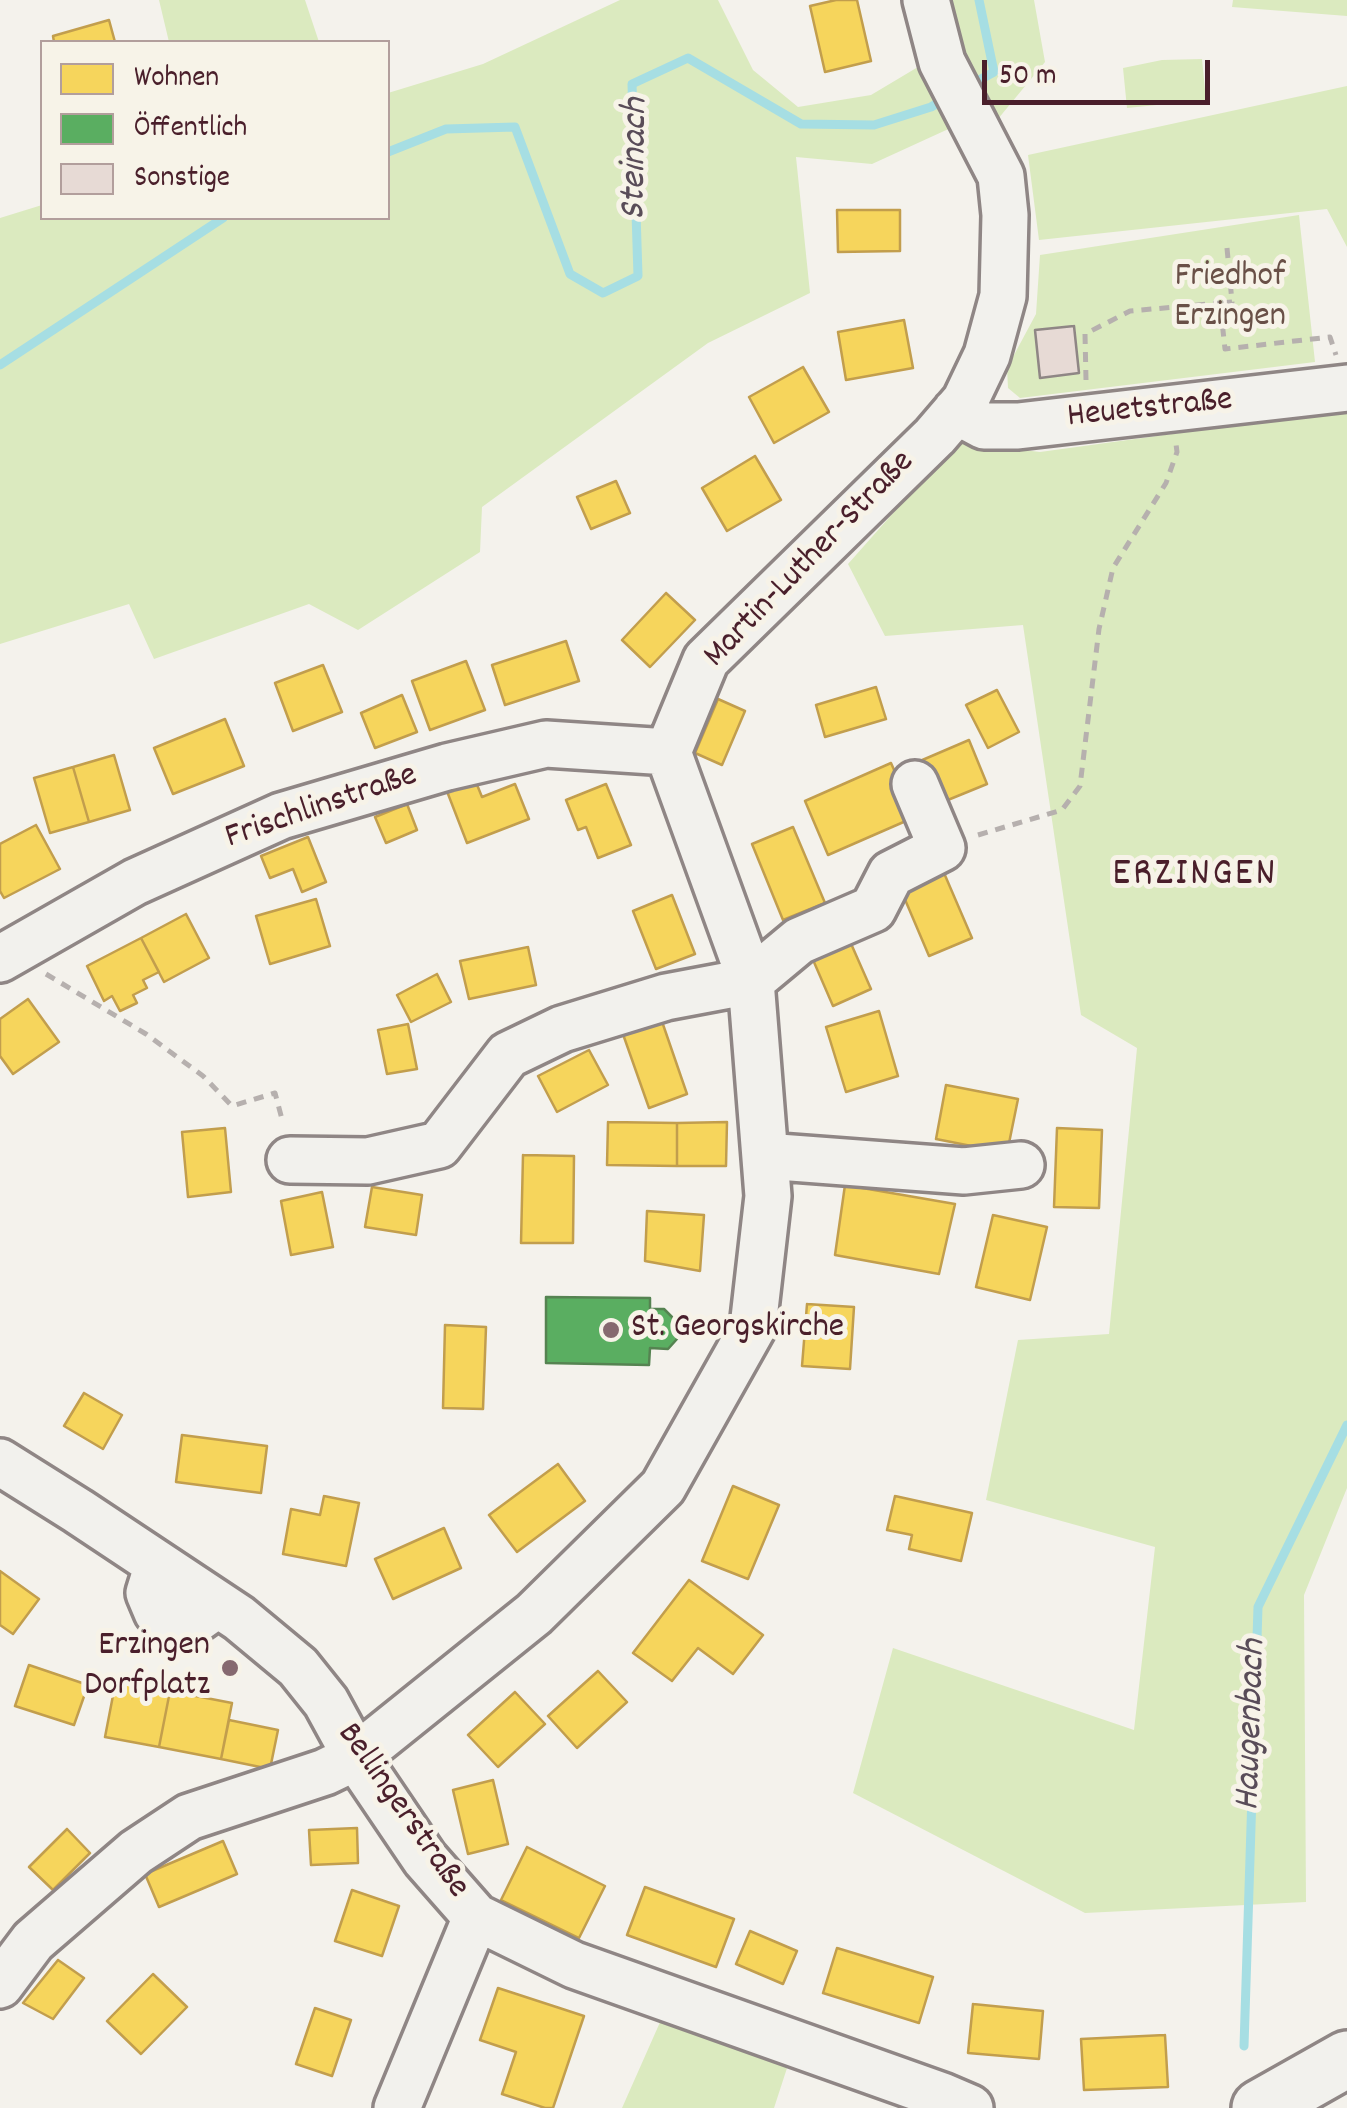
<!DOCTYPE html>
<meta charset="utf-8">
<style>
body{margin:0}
#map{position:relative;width:1347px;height:2108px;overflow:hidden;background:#f4f2ec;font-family:Dekko,sans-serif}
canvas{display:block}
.legend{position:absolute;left:40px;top:40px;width:350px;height:180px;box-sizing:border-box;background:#f7f3e8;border:2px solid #b29e9c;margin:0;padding:12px 18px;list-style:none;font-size:30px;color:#4a1f2b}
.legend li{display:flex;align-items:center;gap:20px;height:50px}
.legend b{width:50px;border:2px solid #b29e9c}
.scale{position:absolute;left:982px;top:60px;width:228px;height:45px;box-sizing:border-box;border:5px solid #4a1f2b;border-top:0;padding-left:12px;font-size:30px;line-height:35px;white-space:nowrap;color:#4a1f2b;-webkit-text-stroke:8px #f7f3e8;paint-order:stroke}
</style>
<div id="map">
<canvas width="1347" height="2108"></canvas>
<ul class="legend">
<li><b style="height:28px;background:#f6d55c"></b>Wohnen</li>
<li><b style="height:28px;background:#5aae61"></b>Öffentlich</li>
<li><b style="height:28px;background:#e7dad5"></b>Sonstige</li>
</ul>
<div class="scale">50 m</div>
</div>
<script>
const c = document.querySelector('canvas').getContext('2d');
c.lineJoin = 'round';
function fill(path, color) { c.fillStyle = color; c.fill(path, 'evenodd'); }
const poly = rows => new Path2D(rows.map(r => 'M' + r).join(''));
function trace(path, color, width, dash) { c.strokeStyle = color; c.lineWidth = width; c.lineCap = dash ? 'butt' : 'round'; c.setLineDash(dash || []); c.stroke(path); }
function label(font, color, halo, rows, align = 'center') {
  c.font = font + ' Dekko,sans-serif'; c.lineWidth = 10; c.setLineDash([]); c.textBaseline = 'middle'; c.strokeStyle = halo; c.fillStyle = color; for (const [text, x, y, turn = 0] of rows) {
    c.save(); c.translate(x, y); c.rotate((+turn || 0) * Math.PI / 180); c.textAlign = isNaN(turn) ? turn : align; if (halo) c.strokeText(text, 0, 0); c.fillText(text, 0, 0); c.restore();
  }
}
fill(poly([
 [159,0,305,0,319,42,169,42],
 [620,0,718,0,753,70,798,107,871,95,923,64,955,126,872,164,796,157,810,293,708,343,482,507,480,552,358,630,309,604,154,659,129,604,0,644,0,218,42,205,42,218,388,218,388,93,483,64],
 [944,0,1034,0,1045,62,993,125,955,56],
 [1233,0,1347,0,1347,16,1232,7],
 [1202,59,1206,100,1127,108,1123,68,1162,60],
 [1347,86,1347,247,1327,209,1039,240,1028,155],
 [1299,215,1315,362,1020,398,1008,388,1007,368,1036,314,1040,255],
 [1347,410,1347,1488,1304,1595,1306,1902,1085,1913,853,1793,893,1648,1134,1730,1155,1547,986,1500,1018,1340,1109,1334,1137,1048,1081,1015,1023,625,885,636,848,564,956,442,1040,452],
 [661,2020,788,2065,774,2108,622,2108]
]), '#dbeabf');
const homes = poly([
 [836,0,857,0,871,61,825,72,810,6,836,0],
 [109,20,115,42,54,42,53,36,109,20],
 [837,210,900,210,900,251,838,252,837,210],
 [904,320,913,368,846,380,838,332,904,320],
 [803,367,829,412,774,443,749,397,803,367],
 [755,456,781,500,727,531,702,488,755,456],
 [616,481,630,513,591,529,577,497,616,481],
 [666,593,695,620,650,667,622,640,666,593],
 [566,641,579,681,505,705,492,665,566,641],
 [466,661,485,710,430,730,412,681,466,661],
 [323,665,342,712,293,731,275,683,323,665],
 [876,687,886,719,825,737,816,705,876,687],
 [997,690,1019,732,988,748,966,705,997,690],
 [402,695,417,732,375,748,361,713,402,695],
 [718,699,745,711,722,765,695,753,718,699],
 [225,719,244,766,173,794,154,748,225,719],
 [969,740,987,784,938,804,920,761,969,740],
 [114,755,130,810,89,822,73,767,114,755],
 [891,763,915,817,828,855,805,801,891,763],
 [73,767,89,822,50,833,34,778,73,767],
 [471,770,482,797,515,784,529,819,467,843,443,781,471,770],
 [606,784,631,845,598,858,586,827,578,830,566,800,606,784],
 [407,804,417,830,386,843,375,817,407,804],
 [36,825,60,869,4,898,0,891,0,844,36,825],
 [793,827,825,903,783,920,752,844,793,827],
 [308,837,326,882,302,892,293,869,270,878,261,856,308,837],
 [941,866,972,938,929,956,898,883,941,866],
 [672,895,695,954,656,969,633,911,672,895],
 [316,899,330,946,270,964,256,916,316,899],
 [186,914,209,958,164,982,141,938,186,914],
 [845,930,871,989,833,1006,807,946,845,930],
 [141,938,159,972,143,980,147,988,133,995,137,1003,120,1011,112,996,104,1001,87,966,141,938],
 [528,947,536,985,469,999,460,961,528,947],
 [437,974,451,1002,411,1022,397,995,437,974],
 [28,999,59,1042,13,1074,0,1056,0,1019,28,999],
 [657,1007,687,1094,649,1108,618,1020,657,1007],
 [879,1011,898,1076,846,1092,826,1027,879,1011],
 [408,1024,417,1069,387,1074,378,1030,408,1024],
 [589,1050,608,1085,557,1112,538,1076,589,1050],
 [946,1085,1018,1099,1007,1153,936,1139,946,1085],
 [608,1122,677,1123,677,1166,607,1165,608,1122],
 [727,1122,726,1166,677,1166,677,1123,727,1122],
 [225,1128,231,1192,188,1197,182,1132,225,1128],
 [1057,1128,1102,1130,1099,1208,1054,1207,1057,1128],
 [523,1155,574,1156,573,1243,521,1243,523,1155],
 [845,1185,955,1204,939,1274,835,1255,845,1185],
 [372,1187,422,1195,416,1235,365,1227,372,1187],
 [322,1192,333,1247,291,1255,281,1201,322,1192],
 [647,1211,704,1215,700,1271,645,1261,647,1211],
 [993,1215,1047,1227,1030,1300,976,1287,993,1215],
 [807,1304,854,1307,850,1369,802,1366,807,1304],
 [445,1325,486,1327,483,1409,443,1408,445,1325],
 [84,1393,122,1415,103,1449,64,1426,84,1393],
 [182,1435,267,1446,261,1493,176,1482,182,1435],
 [558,1464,585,1501,517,1552,489,1515,558,1464],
 [733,1486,779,1505,748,1579,702,1561,733,1486],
 [324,1496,359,1503,346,1566,283,1554,291,1509,320,1515,324,1496],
 [895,1496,972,1513,961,1561,909,1549,912,1535,887,1530,895,1496],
 [444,1528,461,1568,393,1599,375,1559,444,1528],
 [0,1571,39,1599,13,1634,0,1625,0,1571],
 [689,1580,763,1635,733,1674,698,1648,672,1681,633,1653,689,1580],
 [29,1665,88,1685,74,1725,15,1706,29,1665],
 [598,1671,627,1702,577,1748,548,1716,598,1671],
 [116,1680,170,1691,159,1747,105,1737,116,1680],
 [170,1691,232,1703,221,1759,159,1747,170,1691],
 [515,1692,545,1724,498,1767,468,1735,515,1692],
 [229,1720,278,1730,270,1769,221,1759,229,1720],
 [493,1780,508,1844,468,1854,453,1790,493,1780],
 [357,1828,358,1863,311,1865,309,1830,357,1828],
 [67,1829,90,1853,53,1890,29,1867,67,1829],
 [223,1841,237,1874,159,1907,145,1874,223,1841],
 [527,1847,605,1886,579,1938,501,1900,527,1847],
 [645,1887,734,1919,716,1967,627,1935,645,1887],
 [352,1890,399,1906,382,1956,335,1941,352,1890],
 [750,1931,797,1951,783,1984,736,1964,750,1931],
 [837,1948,933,1977,919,2023,823,1993,837,1948],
 [58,1960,84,1978,53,2019,23,2003,58,1960],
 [153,1974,187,2007,141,2054,107,2021,153,1974],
 [498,1988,584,2016,553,2108,545,2108,502,2094,516,2052,480,2040,498,1988],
 [973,2004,1043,2011,1039,2059,968,2053,973,2004],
 [315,2008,351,2020,332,2076,296,2064,315,2008],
 [1165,2035,1168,2087,1084,2090,1081,2039,1165,2035]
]);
fill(homes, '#f6d55c');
trace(homes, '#c29e4d', 2.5);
const public = poly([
 [546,1297,650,1298,650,1309,664,1309,676,1321,677,1339,668,1349,650,1348,649,1365,546,1363,546,1297]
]);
fill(public, '#5aae61');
trace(public, '#558351', 2.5);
trace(poly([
 [970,85,994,72,979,0],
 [388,152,446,129,515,127,570,274,603,293,638,276,632,84,688,58,801,124,874,125,931,107,948,97],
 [0,365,223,218],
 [1244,2046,1258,1607,1347,1425]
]), '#a6dee3', 9);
const building = poly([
 [1074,326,1079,373,1040,378,1035,330,1074,326]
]);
fill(building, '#e7dad5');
trace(building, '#8f8685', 2.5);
const minor = poly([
 [956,411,984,426,1018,426,1347,388],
 [0,959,135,882,281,816,447,767,546,744,668,752],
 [765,1156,964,1171,1021,1165],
 [290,1160,368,1161,439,1145,508,1055,562,1029,666,997,751,981,799,941,873,909,891,874,942,848,915,784],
 [0,1462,78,1511,239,1618,298,1667,326,1702,356,1757,425,1859,476,1917,574,1965,942,2096,970,2108],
 [158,1564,149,1593,157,1612,171,1622,197,1619,218,1604],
 [0,1985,33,1941,136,1852,189,1817,325,1772,356,1757,534,1614,663,1487,753,1327,768,1196,751,981,668,752,706,660,935,436,965,401,987,355,1003,296,1005,215,1001,176,942,62,926,0],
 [397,2108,476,1917]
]);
const major = poly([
 [1260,2108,1347,2059]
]);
trace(minor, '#8f8685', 52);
trace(major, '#8f8685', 62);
trace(poly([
 [1227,248,1232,302,1220,303,1225,349,1330,337,1336,355],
 [1086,380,1085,334,1130,311,1220,303],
 [978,835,1062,810,1080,786,1099,629,1113,568,1166,483,1177,452,1176,444],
 [46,974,146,1034,203,1076,232,1106,275,1093,283,1123]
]), '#b6b0ae', 5, [10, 8]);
trace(minor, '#f2f1ed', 45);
trace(major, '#f2f1ed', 55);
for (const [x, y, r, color] of [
 [611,1330,10,"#86696f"],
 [230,1668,10,"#86696f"]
]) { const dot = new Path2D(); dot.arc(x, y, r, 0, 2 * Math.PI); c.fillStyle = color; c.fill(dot); trace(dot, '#f7f3e8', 4); }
label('35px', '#695047', '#f7f3e8', [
 ["Friedhof",1230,279],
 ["Erzingen",1230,319]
]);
label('35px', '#4a1f2b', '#f7f3e8', [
 ["Heuetstraße",1150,411,-6],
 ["Martin-Luther-Straße",811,561,-46],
 ["Frischlinstraße",322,809,-19],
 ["Bellingerstraße",401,1812,55]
]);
label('35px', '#4a1f2b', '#f7f3e8', [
 ["St. Georgskirche",631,1330],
 ["Erzingen",210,1648,"right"],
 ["Dorfplatz",210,1688,"right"]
], 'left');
label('italic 38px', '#594c58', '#f7f3e8', [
 ["Steinach",638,159,-89],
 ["Haugenbach",1254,1725,-88]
]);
c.letterSpacing = '2.5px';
label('40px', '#4a1f2b', '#f7f3e8', [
 ["ERZINGEN",1195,878]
]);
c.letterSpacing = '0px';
</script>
